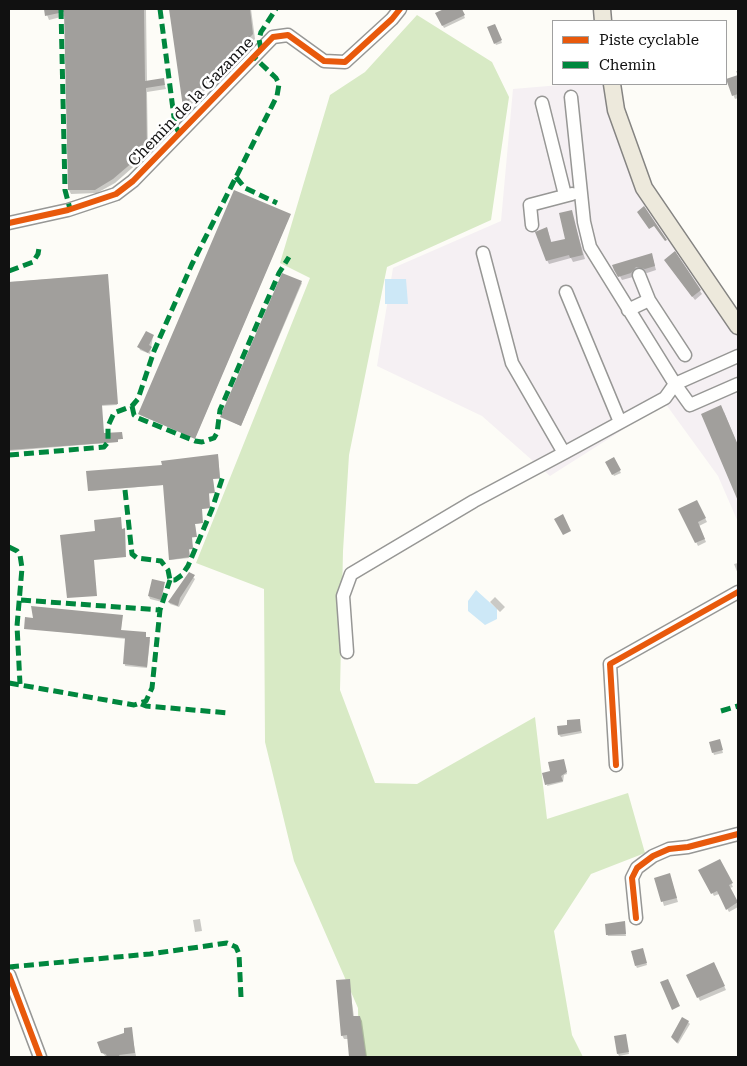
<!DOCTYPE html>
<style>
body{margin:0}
#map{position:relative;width:747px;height:1066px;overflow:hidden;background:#fdfcf7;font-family:"Roboto Serif",serif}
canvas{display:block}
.frame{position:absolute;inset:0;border:10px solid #111;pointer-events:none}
.legend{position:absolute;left:552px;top:20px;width:175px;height:65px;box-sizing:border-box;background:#fff;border:1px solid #a0a0a0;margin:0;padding:6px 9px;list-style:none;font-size:15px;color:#111}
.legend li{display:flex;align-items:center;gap:10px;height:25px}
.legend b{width:25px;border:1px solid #a0a0a0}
</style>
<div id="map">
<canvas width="747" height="1066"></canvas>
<div class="frame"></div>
<ul class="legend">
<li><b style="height:6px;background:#e8590c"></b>Piste cyclable</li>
<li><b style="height:6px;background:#00873e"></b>Chemin</li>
</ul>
</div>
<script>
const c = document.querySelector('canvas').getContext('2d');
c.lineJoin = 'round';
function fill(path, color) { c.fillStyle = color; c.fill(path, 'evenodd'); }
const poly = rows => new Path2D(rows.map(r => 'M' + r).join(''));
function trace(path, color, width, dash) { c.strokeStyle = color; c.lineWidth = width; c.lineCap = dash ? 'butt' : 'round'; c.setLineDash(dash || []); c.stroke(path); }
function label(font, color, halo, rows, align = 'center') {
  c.font = font + ' "Roboto Serif",serif'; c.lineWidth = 5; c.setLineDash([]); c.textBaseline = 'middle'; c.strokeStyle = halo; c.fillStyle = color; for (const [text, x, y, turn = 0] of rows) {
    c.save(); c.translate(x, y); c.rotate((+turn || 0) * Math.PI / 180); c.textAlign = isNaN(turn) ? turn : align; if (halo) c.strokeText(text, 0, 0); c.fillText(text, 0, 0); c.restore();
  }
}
fill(poly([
 [572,84,603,84,635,186,738,338,738,522,718,476,665,403,550,476,482,416,377,366,393,268,501,221,513,89]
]), '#f5f0f3');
fill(poly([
 [417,15,492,62,509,97,491,220,387,267,349,455,343,551,340,690,375,783,417,784,535,717,547,819,628,793,645,853,591,874,554,931,572,1035,583,1057,359,1057,358,1008,294,861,265,742,264,589,196,563,310,278,280,263,330,95,365,72]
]), '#d8eac5');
fill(poly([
 [406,279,408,304,385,304,385,279],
 [476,590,497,609,497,619,485,625,468,611,468,601]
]), '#cde8f7');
fill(poly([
 [48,9,146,9,147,82,163,80,166,89,147,92,148,154,115,183,97,193,71,194,69,190,65,16,49,20,45,10],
 [170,9,251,9,255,39,186,110],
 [447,9,461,9,465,18,444,28,437,14],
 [496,27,502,43,496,45,495,43],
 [736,71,738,71,738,98,735,99,727,80,738,76],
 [571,211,585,259,573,262,571,258,549,264,547,260,547,228,552,244,567,240],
 [290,215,195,438,140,415],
 [675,253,702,294,695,300,667,263],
 [653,259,656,270,647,273,639,271,633,277,622,280,614,265],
 [282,274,302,283,241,426,222,417],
 [107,275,117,405,101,406,103,434,122,434,122,439,117,440,118,442,9,451,9,282],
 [153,336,150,354,140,350,139,347],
 [724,412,738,446,738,498,702,414],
 [218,456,220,479,213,479,214,493,208,494,210,508,201,509,202,523,195,524,196,537,191,538,193,549,188,550,189,558,170,560,164,485,89,491,163,466],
 [613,458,621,473,614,476,606,462],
 [697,502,707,522,699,526,706,542,698,546,680,509],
 [738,563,738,574,734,564],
 [189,573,195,579,179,607,170,604,169,602],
 [164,583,162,602,150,599,149,596],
 [495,597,505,607,500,612,490,602],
 [122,616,121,631,145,633,146,638,150,640,147,668,125,666,126,639,25,628],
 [579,720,582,733,561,737,559,735,568,726],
 [710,743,720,743,723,753,714,755],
 [564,762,567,774,564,775,563,782,547,786,551,772],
 [720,860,733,887,730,888,738,905,738,907,729,912,719,894,714,896,700,870],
 [656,879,671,879,678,902,664,906],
 [200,919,202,931,195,932,193,920],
 [624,923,626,936,608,936,607,934],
 [643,951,647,965,637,968,636,966],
 [715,967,726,990,700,1001,688,976],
 [349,981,354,1017,360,1017,362,1021,367,1057,350,1057,349,1039,344,1039,342,1035],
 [688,1022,690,1024,678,1044,674,1039],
 [131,1029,136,1056,106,1057,102,1052],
 [625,1036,629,1054,619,1056,618,1054]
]), '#0003');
fill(poly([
 [44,9,144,9,145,81,164,78,165,85,146,88,147,150,113,179,95,190,68,190,64,12,45,16],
 [169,9,250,9,253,34,183,107],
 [444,9,462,9,465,15,442,26,435,13],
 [495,24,502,40,494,44,487,27],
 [738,75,738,94,732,96,726,79],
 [234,190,291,214,195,439,138,414],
 [644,206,667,240,665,241,654,226,649,229,637,212],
 [572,210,583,255,570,258,569,255,546,261,535,232,547,227,551,242,565,239,559,213],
 [675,251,701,290,692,297,664,260],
 [652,253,655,266,645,269,636,267,631,273,618,277,614,270,612,265],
 [282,273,302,281,241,426,220,417],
 [108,274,118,404,102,405,104,433,122,432,123,439,118,439,118,442,9,450,9,282],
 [146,331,154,335,149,345,152,347,148,353,137,347],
 [721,405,738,445,738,501,701,414],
 [218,454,220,478,213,479,215,493,209,493,210,508,202,509,203,523,195,524,197,537,192,537,193,549,189,549,190,557,169,560,163,485,88,491,86,471,162,465,161,461],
 [614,457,621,470,612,475,605,462],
 [697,500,706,518,698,522,705,539,695,543,678,509],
 [563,514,571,531,563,535,554,519],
 [121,517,122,529,125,528,126,557,94,560,97,596,67,598,60,535,95,531,94,520],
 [189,572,195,575,180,598,178,606,168,602],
 [152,579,165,582,161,600,148,596],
 [31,606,123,615,121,630,146,632,146,637,150,637,147,667,123,664,125,638,24,629,25,617,33,618],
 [580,719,581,731,558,735,557,726,567,725,567,720],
 [720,739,723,750,712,753,709,742],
 [564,759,567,772,561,776,563,781,545,785,542,773,550,771,548,762],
 [720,859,733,883,729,885,738,902,726,910,717,891,711,894,698,870],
 [670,873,677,898,661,902,654,878],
 [625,921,626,934,606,935,605,924],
 [643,948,647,963,635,966,631,951],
 [714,962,725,986,697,998,686,975],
 [350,979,353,1016,360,1016,366,1057,349,1057,347,1035,341,1036,336,980],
 [668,979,680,1006,672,1010,660,982],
 [682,1017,689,1021,677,1043,671,1037],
 [132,1027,135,1053,119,1055,120,1057,107,1057,106,1054,101,1053,97,1042,124,1033,124,1028],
 [626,1034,629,1052,617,1054,614,1036]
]), '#a19f9c');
const minor = poly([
 [571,97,584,222,590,247,675,384,738,356],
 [542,103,565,195],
 [9,223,68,210,116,194,133,181,273,37,288,35,324,61,345,62,392,19,400,9],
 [532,225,530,205,572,194],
 [483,253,512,363,564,453,665,398,675,384,690,405,738,384],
 [639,275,649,300],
 [566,292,620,422],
 [628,310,649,300,685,355],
 [347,652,343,596,351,574,474,501,564,453],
 [616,765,610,664,738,592],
 [636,918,632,878,637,868,653,856,669,849,688,847,738,834],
 [9,975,40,1057]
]);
const major = poly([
 [602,9,603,21],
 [612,84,616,110,644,188,738,326]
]);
trace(minor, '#979795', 15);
trace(major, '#858482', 19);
trace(minor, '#fffffe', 12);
trace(major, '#ede9dc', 16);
trace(poly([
 [61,9,65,190,70,209],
 [160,9,175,125,179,133],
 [261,50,259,39,261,32,276,9],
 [236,177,245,188,277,203],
 [9,271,33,262,38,254,39,248],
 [132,406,134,415,138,418,195,441,202,442,214,438,217,433,220,410,279,273,289,257],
 [9,455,104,447,108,442,108,426,114,413,132,406,138,399,154,351,192,264,277,96,279,84,276,78,254,57],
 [125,490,132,554,137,558,161,561,168,570,170,580,175,580,182,575,188,566,212,509,223,476],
 [9,547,17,551,20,555,22,568,17,626,20,684],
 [21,600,160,610],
 [9,683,134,705,146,701,152,688,160,610,170,580],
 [141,704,146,706,229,713],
 [721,711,738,706],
 [9,967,150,954,227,943,236,947,239,954,241,997]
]), '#00873e', 5, [10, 5]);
trace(poly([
 [9,223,68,210,116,194,133,181,273,37,288,35,324,61,345,62,392,19,400,9],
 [616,765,610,664,738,592],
 [636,918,632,878,637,868,653,856,669,849,688,847,738,834],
 [9,975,40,1057]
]), '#e8590c', 6);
label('16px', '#111', '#fff', [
 ["Chemin de la Gazanne",191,102,-46]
]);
</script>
